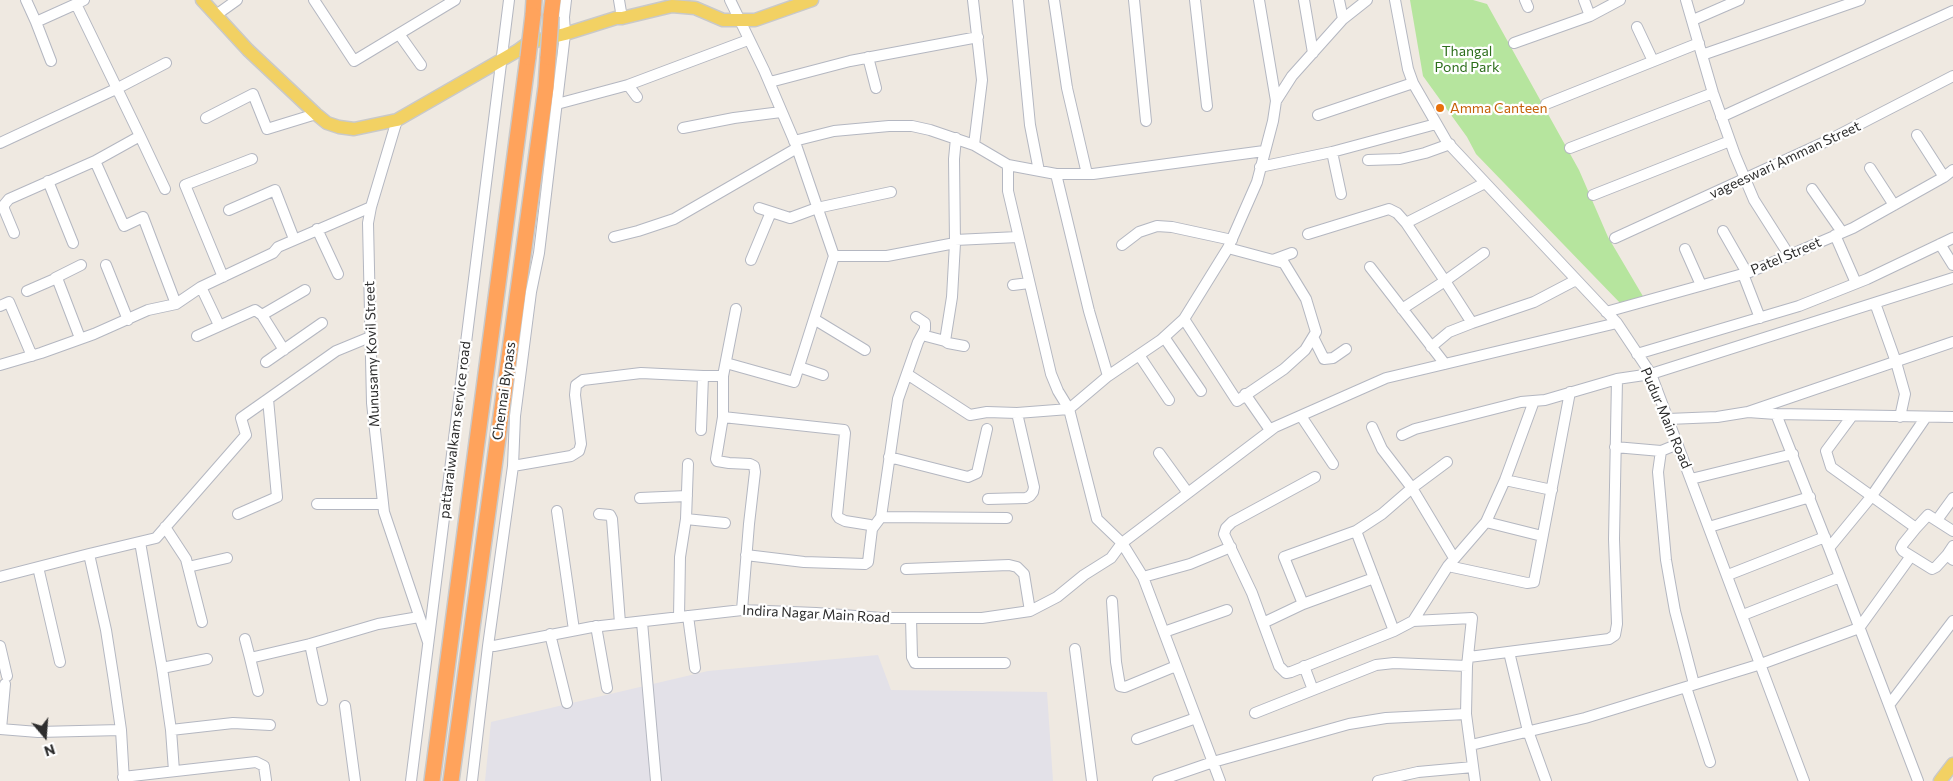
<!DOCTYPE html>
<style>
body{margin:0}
#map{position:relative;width:1953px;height:781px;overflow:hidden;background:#efe9e1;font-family:Commissioner,sans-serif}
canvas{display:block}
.north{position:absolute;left:20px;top:711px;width:50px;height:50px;-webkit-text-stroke:4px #fff;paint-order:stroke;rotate:162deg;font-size:14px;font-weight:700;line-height:20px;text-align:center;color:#2e2e2e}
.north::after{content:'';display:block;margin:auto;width:18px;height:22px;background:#2e2e2e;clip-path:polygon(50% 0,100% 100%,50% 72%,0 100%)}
</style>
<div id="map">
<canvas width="1953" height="781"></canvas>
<div class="north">N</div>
</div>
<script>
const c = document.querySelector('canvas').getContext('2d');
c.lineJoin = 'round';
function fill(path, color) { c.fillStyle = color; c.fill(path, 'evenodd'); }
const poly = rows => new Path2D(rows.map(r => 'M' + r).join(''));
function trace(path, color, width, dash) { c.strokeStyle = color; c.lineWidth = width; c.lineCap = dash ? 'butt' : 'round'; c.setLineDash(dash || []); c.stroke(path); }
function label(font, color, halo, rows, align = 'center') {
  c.font = font + ' Commissioner,sans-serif'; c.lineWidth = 4.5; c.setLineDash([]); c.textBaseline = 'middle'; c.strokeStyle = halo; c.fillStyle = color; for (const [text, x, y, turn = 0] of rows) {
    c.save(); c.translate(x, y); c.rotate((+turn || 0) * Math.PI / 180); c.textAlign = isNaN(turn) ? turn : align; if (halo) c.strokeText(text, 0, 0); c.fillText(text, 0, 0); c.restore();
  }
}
fill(poly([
 [878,655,891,690,1047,692,1053,781,485,781,491,722,708,671]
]), '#e3e1e8');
fill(poly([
 [1410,0,1473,0,1487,4,1579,170,1608,237,1644,298,1622,305,1476,154,1467,137,1423,76]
]), '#b6e59e');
const minor = poly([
 [26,0,36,22],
 [84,0,76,4,140,136,95,161,124,226,143,217,176,304],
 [314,0,354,61,455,0],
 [619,0,622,18],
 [973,0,982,80,974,145,1008,165,1056,174,1093,174,1264,151],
 [1018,0,1030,125,1039,171],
 [1054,0,1067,88,1087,174],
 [1134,0,1146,121],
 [1195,0,1207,106],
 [1259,0,1276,101],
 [1304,0,1313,53],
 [1339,0,1343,19],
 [1395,0,1408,69,1413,83,1447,142,1617,323,1651,374,1804,781],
 [1525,0,1528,7],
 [1584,0,1590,16],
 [1686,0,1713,93,1735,155,1754,200,1789,255],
 [216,15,237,0],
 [1693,20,1739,0],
 [1637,27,1653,61],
 [399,34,421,65],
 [1514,43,1590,16,1620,0],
 [1702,55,1860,0],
 [868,57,876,88],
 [51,61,36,22,76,4],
 [770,82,850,61,978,37],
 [628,85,637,97],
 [557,104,628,85,748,40],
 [1546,104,1699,43],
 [1318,115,1413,83],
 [1721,117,1953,11],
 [206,118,253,94,267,129,316,114],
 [397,120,371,207,368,223,372,403,384,512,428,642],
 [683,128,734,118,781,112],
 [1917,135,1944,177],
 [140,136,165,189],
 [794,141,834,131,889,126,912,126,930,130,974,145],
 [0,143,118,88,166,63],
 [1570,148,1713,93],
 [1368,160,1400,159,1425,153,1450,144],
 [1260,167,1332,152],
 [1870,168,1894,205],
 [1056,174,1089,311,1108,376],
 [48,181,73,243],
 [1812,189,1842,232],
 [1341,194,1332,152,1436,124],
 [1593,195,1730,141],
 [759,208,790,218,817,208,891,192],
 [229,210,275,190,294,239],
 [1406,223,1445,281,1484,253],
 [317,229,338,274],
 [1723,231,1747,273],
 [14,233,4,209,4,205,9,199,95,161],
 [1308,234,1389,209,1397,213,1406,223,1485,183],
 [1835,235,1856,283],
 [614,237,638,231,674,219,797,148],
 [1615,238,1827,141,1953,76],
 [955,240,1018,237],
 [1940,244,1953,265],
 [1122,245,1139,232,1157,226,1172,227,1232,240],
 [1685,249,1701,285],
 [834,256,887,256,955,243,954,159,956,138],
 [751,260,771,212],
 [1273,260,1292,253],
 [106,265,128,320],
 [1370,267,1445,364],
 [1743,274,1760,318],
 [223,277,185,185,252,159],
 [55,278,81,265],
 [1013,285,1029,283],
 [201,287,219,325],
 [27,291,57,278,80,338],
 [1875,303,1896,362,1905,394,1900,417],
 [0,306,9,302,32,356],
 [1402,309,1445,281,1472,323,1534,302,1576,280],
 [1606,312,1750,272,1853,228,1944,177,1953,170],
 [262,315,305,290],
 [814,319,865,350],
 [1184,319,1237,401,1284,369,1305,350,1316,332,1306,299,1284,263,1228,248],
 [922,335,945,341,948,343,964,346],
 [197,336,255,310,262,315,284,350],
 [1164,337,1201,391],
 [1313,337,1324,359,1333,358,1346,349],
 [945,341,952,297,955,243],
 [1431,347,1449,332,1472,323],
 [1637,354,1799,306,1867,279,1953,238],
 [1139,355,1169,400],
 [266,362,322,323],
 [726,363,794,382,834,256,796,145,764,70,730,0],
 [0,365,41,353,94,334,148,310,176,304,201,287,273,253,278,247,371,207],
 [799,367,823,375],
 [907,374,970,415,987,412,1017,413,1069,409,1058,391,1051,374,1008,191,1008,165],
 [703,376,723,376,736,309],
 [723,376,723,417,716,459,717,461,729,463,750,464,754,466,755,472,749,524,742,610],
 [1245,394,1270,430],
 [268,399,336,351,370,337],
 [1748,412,1953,342],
 [1301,416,1333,464],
 [1852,416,1826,451,1831,467,1916,528,1903,544,1901,548,1903,551,1932,569,1936,567,1947,555,1953,560],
 [723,417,844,430,845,433,837,515,839,518,845,521,870,525,872,529],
 [1668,419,1717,417,1748,412,1776,414],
 [1372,427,1382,449,1412,488,1454,558],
 [1402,435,1415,429,1521,402,1545,400,1617,379,1651,374,1953,278],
 [1678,444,1661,451,1658,472,1666,560,1675,611,1694,684],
 [1615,447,1661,451],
 [1159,453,1188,493],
 [889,457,968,477,977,473,987,429],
 [513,466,571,456,579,451,581,444,575,395,576,385,583,380,641,373,703,376,701,430],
 [1691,479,1793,454],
 [1505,480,1552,490],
 [640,498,687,496],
 [988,499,1026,498,1030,496,1033,492,1034,487,1017,413],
 [317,504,383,504],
 [557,511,574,630],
 [599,514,610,515,612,519,620,623],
 [881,517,1007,518],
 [686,519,725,523],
 [1937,520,1953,498],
 [1486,522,1542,536],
 [165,527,186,559,202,622],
 [1709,527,1810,497],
 [1916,528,1928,515,1953,531],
 [1356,531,1394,631,1413,621],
 [140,542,162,668,171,730,233,723,270,725],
 [1829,548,1871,497,1926,417],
 [746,555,804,562,865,564,868,562,872,529,881,517,898,399,918,342,925,329,925,323,916,317],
 [1947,555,1953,546],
 [1448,566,1527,583,1534,582,1570,392],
 [38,567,60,662],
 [188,567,227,558],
 [906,569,1009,565,1017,567,1024,574,1030,611],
 [1728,575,1825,537],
 [0,577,89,554],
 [1143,577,1190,564,1231,547],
 [1374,578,1303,604,1263,623,1279,666,1286,673,1291,672,1394,631],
 [1112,601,1116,662,1120,686,1125,687,1176,666],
 [1303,604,1284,557,1356,531,1382,514,1412,488,1447,462],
 [1743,615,1840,577],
 [688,616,695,668],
 [679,617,680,557,686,519,688,464],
 [911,618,912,657,915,663,1005,663],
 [642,622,656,781],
 [1263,623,1252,593,1224,534,1226,528,1232,522,1315,477],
 [596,626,607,688],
 [1164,632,1227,610],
 [550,634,567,703],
 [245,639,250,658],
 [310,644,322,700],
 [0,646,7,676],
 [488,646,494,646,592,627,742,610,816,613,882,618,982,618,1030,611,1057,597,1084,575,1111,558,1122,543,1097,519,1069,409,1108,376,1161,340,1184,319,1228,248,1257,182,1273,121,1276,101,1292,76,1343,19,1367,0],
 [1075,649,1092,781],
 [1509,652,1528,731,1546,781],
 [1469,657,1609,639,1615,635,1617,624,1614,539,1617,379],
 [1304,666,1313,690],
 [162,668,207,659],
 [1686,687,1710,762],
 [258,691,250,658,310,644,378,624,419,617],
 [1889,705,1953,621],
 [345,706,355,781],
 [1255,713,1376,665,1394,663,1467,666],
 [0,729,38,732,121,730],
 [1,729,5,684],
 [171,730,174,771],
 [1137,739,1196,718],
 [1471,745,1585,718,1761,664,1859,628,1911,556],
 [123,777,256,762,264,766,266,780],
 [124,781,121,730,114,681,106,630,89,554,156,538,246,435,241,418,268,399,277,497,238,514],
 [411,781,509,0],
 [472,781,488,646,513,466,515,416,531,292,539,253,565,34,564,17,566,0],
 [1158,781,1213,762,1349,724,1386,718,1466,714],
 [1220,781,1143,577,1122,543,1275,427,1386,378,1617,323],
 [1378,781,1418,772,1473,767],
 [1475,781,1466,714,1467,666,1472,618,1413,621,1448,566,1486,522,1505,480,1534,401],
 [1918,781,1829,548,1776,414,1953,417]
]);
const major = poly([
 [202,0,248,50,316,114,327,123,339,127,354,129,397,120,517,51,528,43,565,34,616,18,622,18,672,6,695,8,723,20,755,20,812,0],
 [1940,781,1953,764]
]);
const highway = poly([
 [533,15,534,0],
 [551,16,553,0],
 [432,781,528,57],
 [451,781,546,87,548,57]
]);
trace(minor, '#b4b7c1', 12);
trace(major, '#c9c9c9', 15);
trace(highway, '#c9c9c9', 18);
trace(minor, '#fff', 10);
trace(major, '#f2d163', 12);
trace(highway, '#ffa35c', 15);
const highwayBridge = poly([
 [528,57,533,15],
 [548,57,551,16]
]);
trace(highwayBridge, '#c9c9c9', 18, []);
trace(highwayBridge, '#ffa35c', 15);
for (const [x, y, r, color] of [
 [1440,108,5,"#e8710a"]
]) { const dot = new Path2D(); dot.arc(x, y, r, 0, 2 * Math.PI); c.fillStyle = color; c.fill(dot); trace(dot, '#fff', 2); }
label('14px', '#2c6e1b', '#fff', [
 ["Thangal",1467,51],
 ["Pond Park",1467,67]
]);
label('14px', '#c56008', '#fff', [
 ["Amma Canteen",1450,108]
], 'left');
label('14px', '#2e2e2e', '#fff', [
 ["vageeswari Amman Street",1785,160,-25],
 ["Patel Street",1786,256,-23],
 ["Munusamy Kovil Street",372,354,-92],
 ["Chennai Bypass",504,391,-82],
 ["Pudur Main Road",1666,418,67],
 ["pattaraiwalkam service road",455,430,-83],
 ["Indira Nagar Main Road",816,614,3]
]);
</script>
